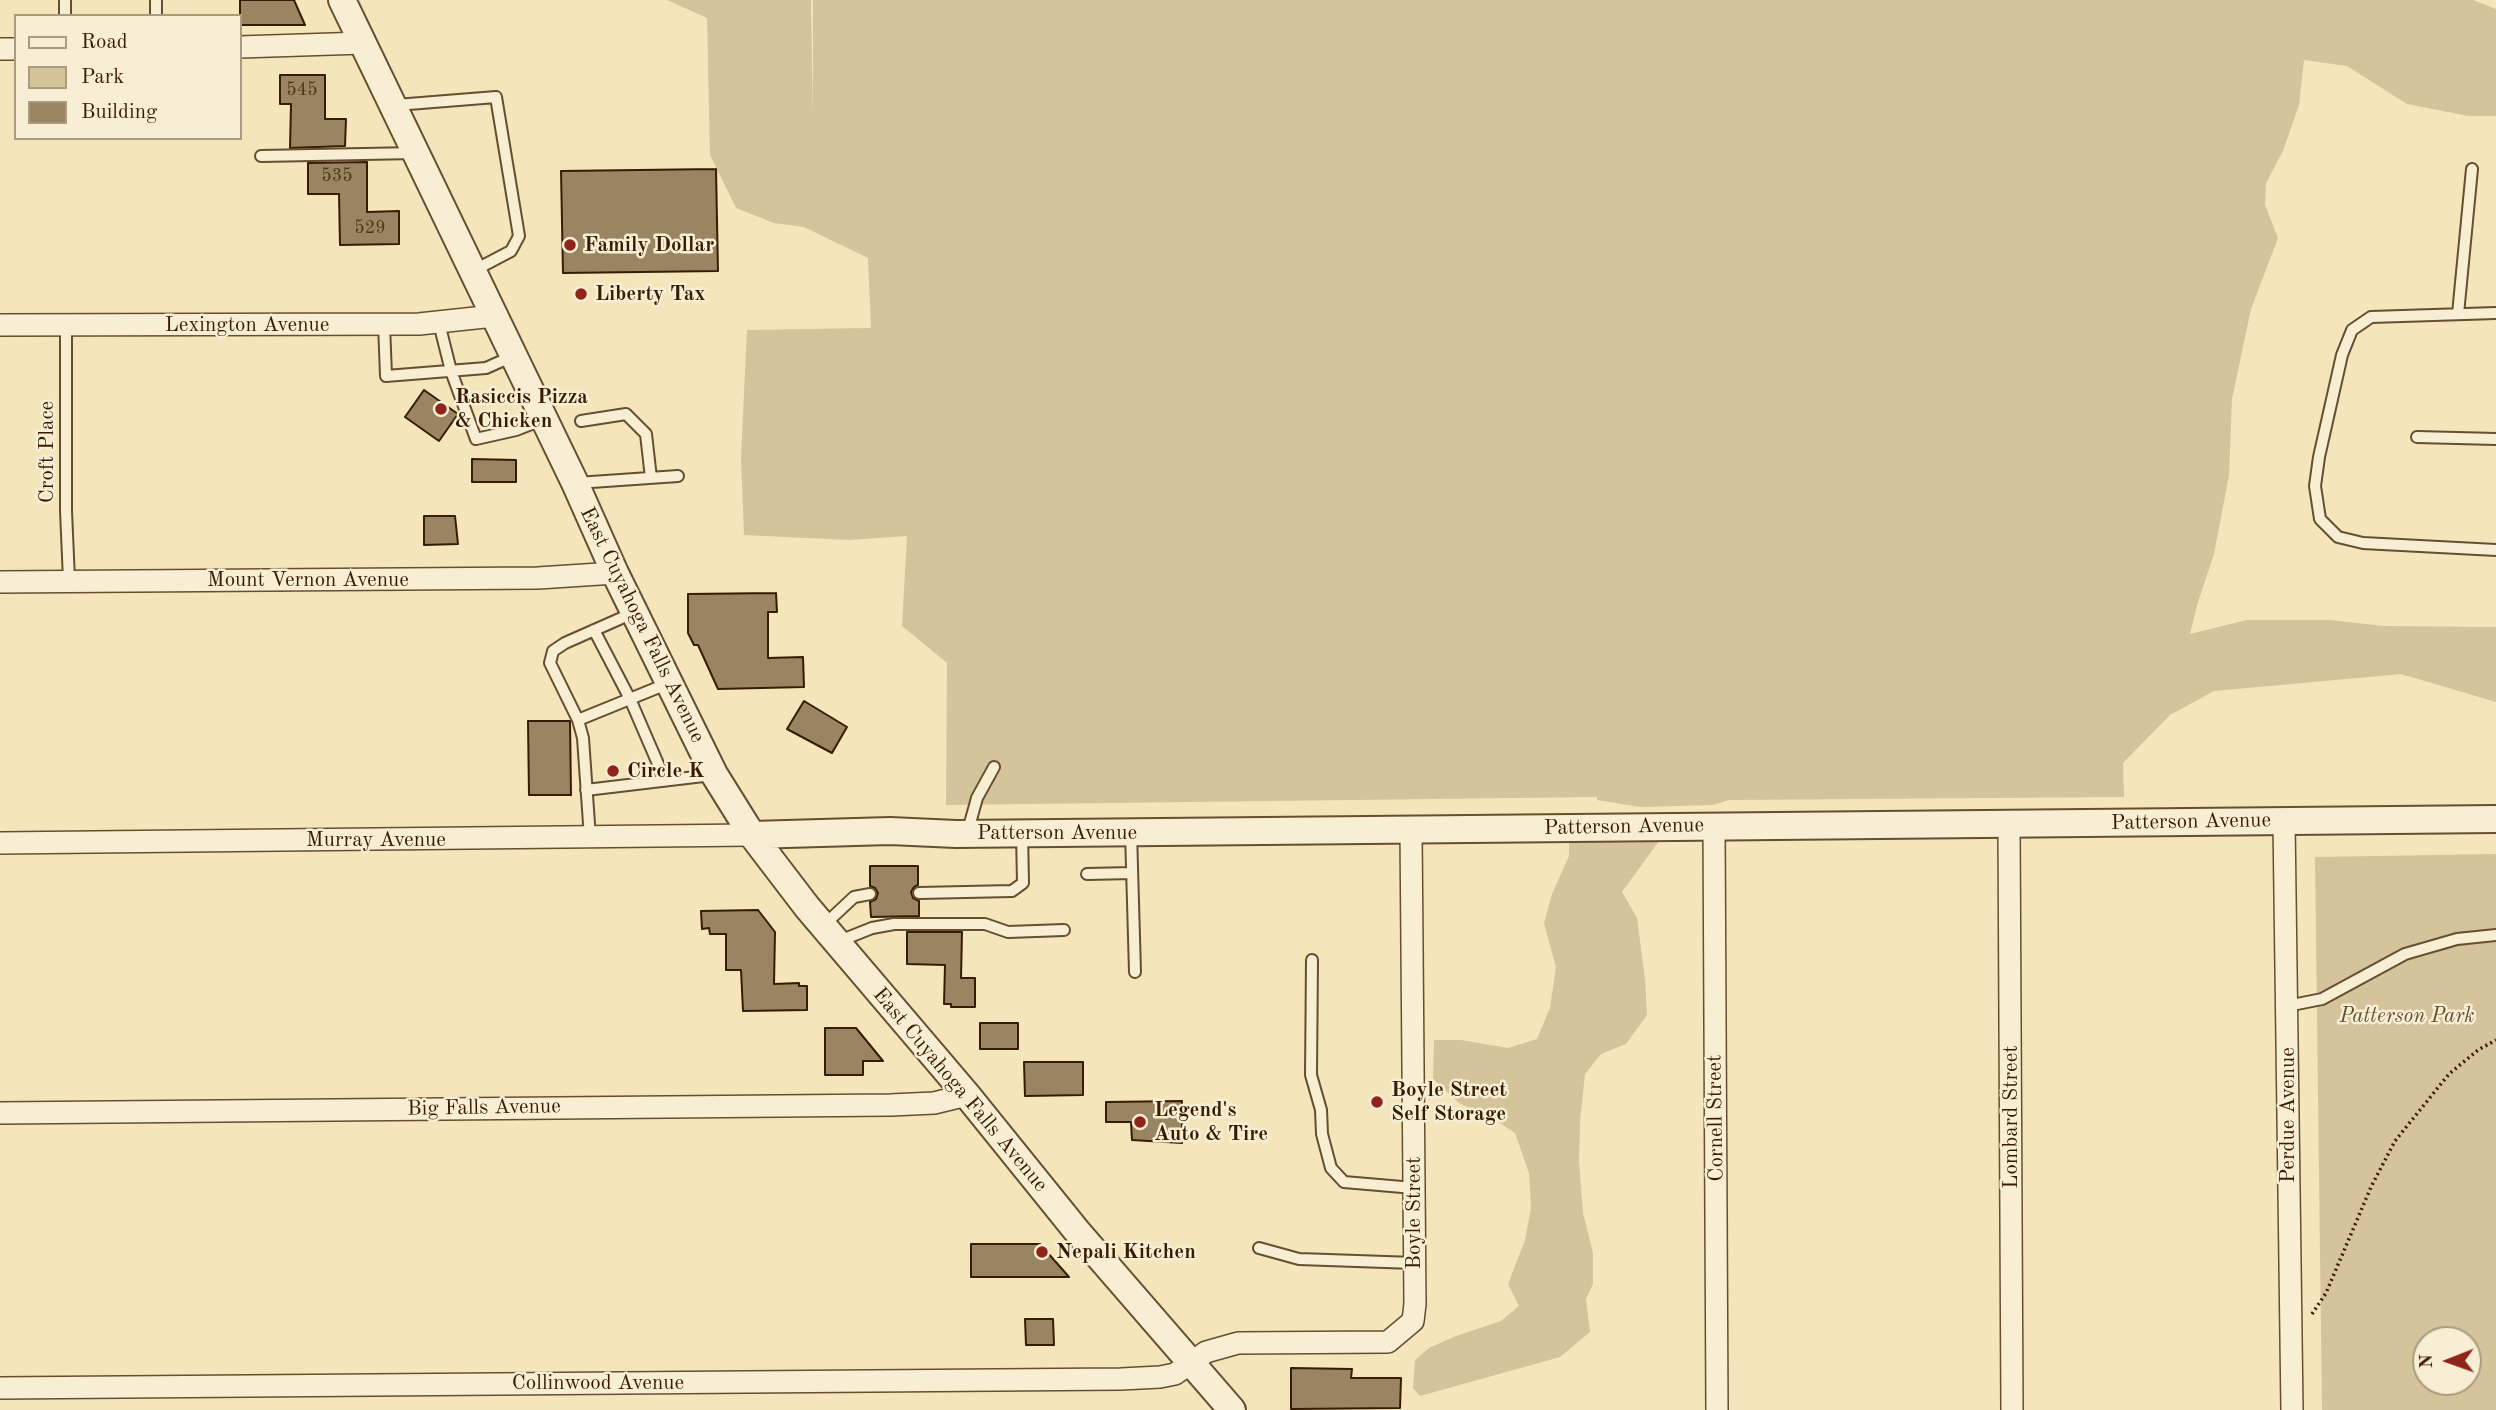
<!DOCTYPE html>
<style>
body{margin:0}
#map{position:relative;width:2496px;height:1410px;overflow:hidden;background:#f4e5bb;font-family:"Old Standard TT",serif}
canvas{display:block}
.legend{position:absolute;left:14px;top:14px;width:228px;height:126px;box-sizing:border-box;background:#f8eed3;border:2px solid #aa9a7f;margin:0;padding:9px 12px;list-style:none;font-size:21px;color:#361c00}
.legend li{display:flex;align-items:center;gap:14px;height:35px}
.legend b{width:35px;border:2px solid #aa9a7f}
.north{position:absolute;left:2412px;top:1326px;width:70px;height:70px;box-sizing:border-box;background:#f8eed3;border:2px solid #aa9a7f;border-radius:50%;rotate:269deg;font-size:19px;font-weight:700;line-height:28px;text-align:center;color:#361c00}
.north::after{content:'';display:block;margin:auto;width:24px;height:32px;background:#8f2418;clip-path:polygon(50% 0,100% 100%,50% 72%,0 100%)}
</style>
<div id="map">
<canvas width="2496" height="1410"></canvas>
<ul class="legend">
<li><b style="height:9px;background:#f8eed3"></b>Road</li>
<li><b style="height:19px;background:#d4c39b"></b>Park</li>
<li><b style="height:19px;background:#998561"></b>Building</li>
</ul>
<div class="north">N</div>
</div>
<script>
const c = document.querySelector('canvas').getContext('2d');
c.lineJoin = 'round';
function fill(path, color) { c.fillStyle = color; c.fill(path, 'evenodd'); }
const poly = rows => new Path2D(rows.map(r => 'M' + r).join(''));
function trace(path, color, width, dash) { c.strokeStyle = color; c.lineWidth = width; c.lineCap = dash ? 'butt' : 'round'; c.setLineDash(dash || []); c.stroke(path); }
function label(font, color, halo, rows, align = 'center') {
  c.font = font + ' "Old Standard TT",serif'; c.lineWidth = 5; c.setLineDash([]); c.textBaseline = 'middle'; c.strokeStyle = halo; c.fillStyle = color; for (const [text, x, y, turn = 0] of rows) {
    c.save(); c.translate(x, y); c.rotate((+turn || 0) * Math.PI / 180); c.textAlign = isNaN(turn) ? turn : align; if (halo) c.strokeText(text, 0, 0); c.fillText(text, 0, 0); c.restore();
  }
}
fill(poly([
 [667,0,811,0,813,118,813,0,2473,0,2496,9,2496,116,2468,116,2407,104,2347,66,2304,60,2299,105,2283,151,2266,183,2265,205,2278,238,2251,309,2232,399,2229,475,2214,554,2197,605,2190,634,2247,620,2329,620,2384,626,2496,627,2496,702,2401,674,2214,691,2170,715,2123,763,2124,797,1729,800,1713,805,1641,807,1597,800,1597,797,946,805,947,663,902,626,907,536,849,540,744,535,741,458,747,330,871,328,868,258,804,227,774,223,736,208,710,155,707,18],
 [1667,830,1622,892,1637,918,1645,979,1647,1015,1626,1044,1601,1054,1585,1074,1580,1122,1579,1162,1583,1213,1593,1253,1593,1284,1586,1299,1590,1332,1560,1357,1420,1396,1413,1388,1415,1360,1429,1348,1456,1336,1501,1321,1519,1306,1508,1284,1525,1240,1531,1208,1529,1173,1515,1133,1497,1121,1459,1103,1433,1079,1434,1040,1461,1040,1508,1048,1537,1039,1550,1008,1556,967,1544,923,1552,894,1569,856,1569,833],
 [2496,854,2496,1410,2322,1410,2315,857],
 [2426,1340,2468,1340,2468,1382,2426,1382]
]), '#d4c39b');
const building = poly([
 [240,0,294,0,305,25,240,25,240,0],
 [280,75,325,75,325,119,346,119,345,146,290,148,291,104,280,104,280,75],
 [367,162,367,212,399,211,399,244,340,245,339,194,308,194,308,163,367,162],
 [716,169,718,271,563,273,561,171,716,169],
 [424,390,458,414,439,441,405,417,424,390],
 [472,459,516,460,516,482,472,482,472,459],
 [424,516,455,516,458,544,424,545,424,516],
 [776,593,777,612,768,612,768,658,803,657,804,687,718,689,698,645,694,645,688,633,688,594,776,593],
 [804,701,847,727,832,753,787,729,804,701],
 [528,721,570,721,571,795,529,795,528,721],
 [870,866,918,866,918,885,914,887,911,892,913,898,919,901,919,916,871,917,870,902,876,899,878,893,875,888,870,886,870,866],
 [758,910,775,932,774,984,799,983,799,986,807,986,807,1010,743,1011,741,970,726,970,726,934,710,934,709,928,702,929,701,911,758,910],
 [907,932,962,932,961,978,975,978,975,1007,951,1007,951,1004,944,1004,945,965,907,964,907,932],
 [980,1023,1018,1023,1018,1049,980,1049,980,1023],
 [825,1028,856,1028,883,1061,863,1061,863,1075,825,1075,825,1028],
 [1024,1062,1083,1062,1083,1095,1025,1096,1024,1062],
 [1182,1101,1182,1143,1132,1140,1131,1122,1106,1122,1106,1102,1182,1101],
 [971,1244,1040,1244,1069,1277,971,1277,971,1244],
 [1025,1319,1053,1319,1054,1345,1026,1345,1025,1319],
 [1291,1368,1352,1369,1351,1378,1401,1378,1400,1408,1291,1409,1291,1368]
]);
fill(building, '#998561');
trace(building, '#361c00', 2);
const service = poly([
 [65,16,65,0],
 [156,16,156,0],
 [396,105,496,97,519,236,511,251,473,271],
 [261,156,415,153],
 [2496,313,2371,317,2352,330,2342,355,2319,457,2315,486,2320,519,2338,537,2363,543,2496,550],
 [2458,314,2472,169],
 [439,323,451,371,476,439,516,430,544,419],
 [384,324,386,376,486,368,513,356],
 [66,325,66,511,69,580],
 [581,421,626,414,646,434,651,478],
 [2417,437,2496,439],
 [577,483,678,476],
 [594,630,630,699,665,780],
 [578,720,669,683],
 [586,790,712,775],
 [1131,832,1135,972],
 [967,834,977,798,994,767],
 [590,838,583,738,578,720,550,663,553,651,565,643,633,613],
 [1087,874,1132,873],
 [919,893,1012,891,1023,883,1022,833],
 [823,926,854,897,870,894],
 [837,942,872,928,894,924,985,924,1008,932,1064,930],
 [1312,960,1311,1075,1321,1110,1322,1134,1331,1168,1344,1182,1414,1188],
 [2287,1006,2322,999,2405,954,2457,939,2496,935],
 [1259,1248,1299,1259,1414,1263]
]);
const minor = poly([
 [240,47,363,43],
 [0,49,16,49],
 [0,325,419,324,494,316],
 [0,582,538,578,615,573],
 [2284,821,2292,1410],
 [2009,824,2012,1410],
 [1714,825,1717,1410],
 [0,843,752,835],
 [0,1113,891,1105,934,1103,967,1095],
 [0,1388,1121,1379,1160,1377,1175,1374,1206,1352,1238,1343,1388,1342,1413,1321,1415,1304,1411,829]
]);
const tertiary = poly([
 [342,0,575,483,615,573,714,774,752,835,807,907,967,1095,1076,1230,1232,1410],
 [752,835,890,831,956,834,2496,819]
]);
trace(service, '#664e2f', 14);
trace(minor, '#664e2f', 24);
trace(tertiary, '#664e2f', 30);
trace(poly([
 [2312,1314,2326,1293,2371,1187,2395,1141,2449,1074,2478,1050,2496,1040]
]), '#361c00', 3.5, [2, 3.5]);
trace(service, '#f8eed3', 10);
trace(minor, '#f8eed3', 21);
trace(tertiary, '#f8eed3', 26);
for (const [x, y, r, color] of [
 [570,245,7,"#8f2418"],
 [581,294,7,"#8f2418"],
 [441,409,7,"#8f2418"],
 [613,771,7,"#8f2418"],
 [1377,1102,7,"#8f2418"],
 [1140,1122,7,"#8f2418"],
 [1042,1252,7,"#8f2418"]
]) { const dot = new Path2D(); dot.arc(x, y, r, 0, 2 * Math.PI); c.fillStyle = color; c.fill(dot); trace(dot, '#f8eed3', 2.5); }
label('18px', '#4f3618', null, [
 ["545",302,90],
 ["535",337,176],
 ["529",370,228]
]);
label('bold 21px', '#361c00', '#f8eed3', [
 ["Family Dollar",584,245],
 ["Liberty Tax",595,294],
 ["Rasiccis Pizza",455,397],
 ["& Chicken",455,421],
 ["Circle K",627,771],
 ["Boyle Street",1391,1090],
 ["Self Storage",1391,1114],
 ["Legend's",1154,1110],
 ["Auto & Tire",1154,1134],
 ["Nepali Kitchen",1056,1252]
], 'left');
label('21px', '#361c00', '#f8eed3', [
 ["Lexington Avenue",247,325],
 ["Croft Place",47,452,-90],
 ["Mount Vernon Avenue",308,580],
 ["East Cuyahoga Falls Avenue",642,625,64],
 ["Patterson Avenue",2191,822,-1],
 ["Patterson Avenue",1624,827,-1],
 ["Patterson Avenue",1057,833],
 ["Murray Avenue",376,840],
 ["East Cuyahoga Falls Avenue",960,1090,50],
 ["Big Falls Avenue",484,1108,-1],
 ["Perdue Avenue",2288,1115,-90],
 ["Lombard Street",2011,1117,-90],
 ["Cornell Street",1716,1118,-91],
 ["Boyle Street",1414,1213,-90],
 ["Collinwood Avenue",598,1383]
]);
label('italic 21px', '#654e2e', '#f8eed3', [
 ["Patterson Park",2407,1016]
]);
</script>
